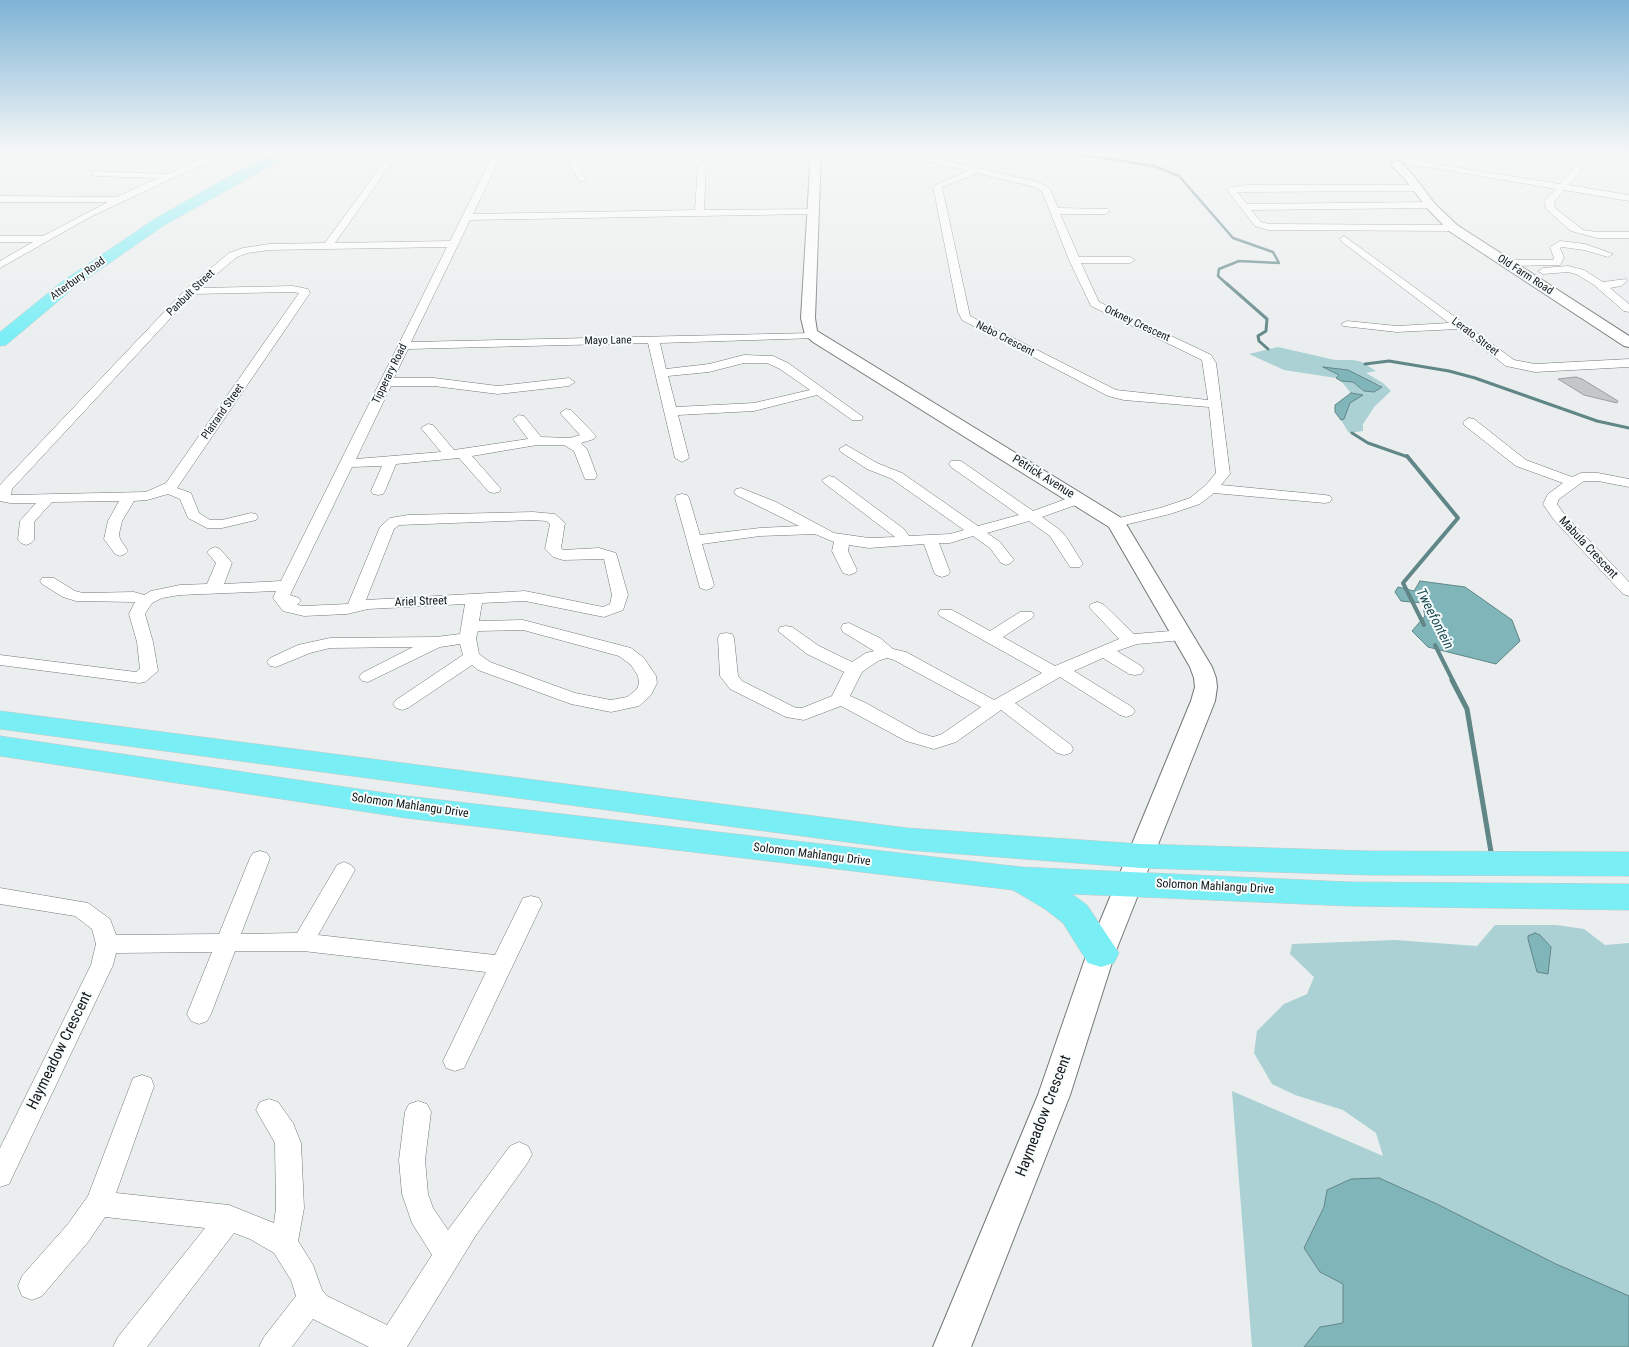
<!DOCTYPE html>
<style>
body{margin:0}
canvas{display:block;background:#eaeeee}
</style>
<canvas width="1629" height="1347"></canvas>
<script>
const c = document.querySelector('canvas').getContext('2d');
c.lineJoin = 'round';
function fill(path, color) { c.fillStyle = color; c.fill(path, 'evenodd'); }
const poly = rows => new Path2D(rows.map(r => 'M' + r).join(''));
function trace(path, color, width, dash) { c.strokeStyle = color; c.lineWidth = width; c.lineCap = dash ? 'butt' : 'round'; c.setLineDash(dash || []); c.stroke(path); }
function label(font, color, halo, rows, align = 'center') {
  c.font = font + ' "Roboto Condensed",sans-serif'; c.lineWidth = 4; c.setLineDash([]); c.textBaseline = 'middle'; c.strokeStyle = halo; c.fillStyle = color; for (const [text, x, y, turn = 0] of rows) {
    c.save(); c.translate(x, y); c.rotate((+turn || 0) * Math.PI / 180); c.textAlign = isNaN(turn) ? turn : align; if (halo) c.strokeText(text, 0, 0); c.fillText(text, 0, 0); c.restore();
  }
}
fill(poly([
 [1278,347,1335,360,1353,360,1362,362,1376,371,1366,373,1383,383,1391,391,1375,406,1363,424,1363,431,1349,433,1341,420,1344,419,1350,403,1363,395,1351,393,1341,381,1353,382,1362,390,1369,392,1374,392,1381,385,1361,378,1348,370,1324,367,1339,375,1336,378,1284,370,1249,354],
 [1495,925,1556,925,1584,929,1605,945,1629,943,1629,1296,1556,1264,1437,1204,1327,1190,1324,1207,1304,1248,1320,1272,1343,1284,1343,1323,1320,1327,1304,1347,1252,1347,1232,1091,1383,1156,1376,1133,1343,1110,1295,1095,1272,1084,1254,1053,1257,1031,1284,1004,1307,994,1314,977,1290,954,1292,944,1395,940,1477,946],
 [1535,933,1540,935,1551,948,1548,974,1537,972]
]), '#abd1d4');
const water = poly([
 [1323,367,1348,370,1382,387,1374,392,1364,391,1353,382,1341,381,1336,378,1339,375,1323,367],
 [1351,393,1363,395,1350,403,1344,419,1341,420,1335,412,1335,405,1351,393],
 [1420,581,1465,587,1512,620,1520,641,1496,664,1428,647,1412,631,1425,616,1422,603,1401,601,1395,592,1398,587,1414,591,1420,581],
 [1535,933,1540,935,1551,947,1548,974,1537,972,1528,939,1528,936,1535,933],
 [1379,1178,1437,1204,1556,1264,1629,1296,1629,1347,1304,1347,1320,1327,1343,1323,1343,1284,1320,1272,1304,1248,1324,1207,1327,1190,1351,1179,1379,1178]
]);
fill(water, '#80b5b9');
trace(water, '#608688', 1);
trace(poly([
 [1073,151,1077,154,1154,166,1179,176,1233,238,1273,252,1279,263,1239,261,1219,269,1218,276,1228,285]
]), '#608688', 2.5);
trace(poly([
 [1226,283,1267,319,1266,331,1258,336,1259,341,1268,349],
 [1365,364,1389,361,1449,371,1475,378,1597,421,1629,428],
 [1352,433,1368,443,1408,457]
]), '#608688', 3);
trace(poly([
 [1407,456,1458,518,1403,583,1424,625],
 [1435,645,1453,681]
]), '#608688', 4);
trace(poly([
 [1452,680,1467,709,1491,852]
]), '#608688', 5);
const building = poly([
 [1576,377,1582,379,1618,401,1617,403,1584,395,1558,379,1576,377]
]);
fill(building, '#c3c7c7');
trace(building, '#9b9f9f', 1);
const minor = poly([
 [126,151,141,151,123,156,119,154,126,151],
 [145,151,151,151,153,154,224,151,211,160,90,217,0,268,0,261,33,242,0,242,0,236,43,236,108,202,0,202,0,196,117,197,158,178,95,176,92,175,92,171,168,174,206,156,151,159,145,155,145,151],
 [392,151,400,151,335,243,450,241,495,151,503,151,473,214,695,210,698,165,693,161,697,159,706,164,704,210,815,209,817,211,812,214,470,220,411,342,813,333,817,334,819,336,817,338,660,343,666,369,709,364,744,355,773,356,788,363,863,417,862,420,852,420,817,395,754,411,678,415,689,458,682,462,675,458,648,343,408,349,394,378,434,378,498,386,569,378,575,382,569,386,498,394,434,386,391,386,356,459,441,452,421,428,428,424,433,425,454,450,528,439,513,419,519,415,524,416,541,437,570,438,580,435,560,413,566,409,571,410,596,436,594,439,581,443,587,449,597,476,595,479,585,479,574,451,564,445,537,445,472,456,501,489,499,492,494,493,489,492,459,458,396,464,385,491,383,494,378,495,373,494,371,491,382,466,352,467,290,595,299,598,301,601,297,605,304,606,348,604,380,527,390,518,408,515,533,512,555,514,565,523,561,548,563,550,599,548,616,553,628,595,623,610,604,617,525,601,482,603,479,621,523,620,631,648,644,658,656,676,657,683,651,695,639,706,611,712,571,704,478,670,472,665,408,708,402,710,396,708,393,704,396,700,463,655,460,644,440,647,368,682,362,681,359,677,362,673,413,647,330,648,310,653,276,667,270,666,267,662,270,658,298,645,330,638,436,637,460,634,465,604,368,609,347,614,304,616,283,611,273,598,276,591,180,595,162,598,152,603,145,614,153,642,158,671,145,682,139,683,0,665,0,655,136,672,140,669,137,642,129,614,135,602,76,601,63,597,42,584,40,581,42,578,54,578,75,591,83,593,134,592,144,595,151,591,180,585,207,584,216,563,207,552,210,549,215,547,220,549,232,563,224,584,281,581,447,247,269,250,248,253,237,257,200,288,293,286,308,289,310,293,177,488,191,493,199,513,210,520,222,520,251,513,256,514,258,517,256,520,222,528,207,528,188,518,180,499,168,494,147,500,134,501,122,521,119,534,120,539,128,551,125,554,120,556,115,554,104,539,108,521,119,501,52,502,34,522,34,540,31,543,26,545,21,543,18,540,20,521,36,503,10,503,0,501,0,485,186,289,229,253,243,248,269,244,325,243,392,151],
 [293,292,299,293,166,483,146,492,11,495,12,489,193,294,293,292],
 [744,363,767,363,780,369,810,390,754,403,676,407,668,376,709,372,744,363],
 [533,520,546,521,550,524,545,549,553,557,563,560,604,559,612,595,610,604,603,607,525,591,366,600,394,529,399,525,533,520],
 [523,630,619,656,631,665,638,676,639,683,637,689,627,697,611,700,575,693,490,662,479,654,476,638,478,631,523,630],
 [573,151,581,151,577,163,586,179,585,181,579,181,569,163,573,151],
 [1353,151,1394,157,1398,159,1394,161,1356,155,1353,155,1353,151],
 [916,154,1041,183,1050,189,1058,208,1108,209,1110,211,1105,214,1060,214,1079,257,1130,257,1135,260,1130,263,1081,263,1099,302,1201,350,1211,355,1216,363,1230,474,1221,485,1325,495,1330,496,1332,499,1330,502,1325,503,1214,493,1200,504,1170,514,1116,527,1111,526,1109,523,1111,520,1160,508,1190,498,1206,485,1216,473,1209,407,1124,400,1108,396,962,320,958,312,933,186,968,171,916,158,728,159,713,161,709,159,728,155,916,154],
 [978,173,1035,187,1042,191,1069,260,1091,306,1202,360,1208,400,1116,390,970,316,942,187,978,173],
 [1403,159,1560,184,1575,167,1581,167,1581,171,1568,185,1629,195,1629,201,1564,190,1554,202,1555,208,1583,230,1597,232,1629,232,1629,238,1597,238,1571,231,1546,209,1544,202,1556,189,1406,163,1403,163,1403,159],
 [1248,185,1417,185,1421,188,1417,191,1237,192,1247,204,1430,202,1435,205,1430,208,1251,210,1261,222,1269,224,1453,225,1458,228,1453,231,1268,230,1255,226,1227,190,1231,187,1248,185],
 [1344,236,1514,360,1535,364,1629,359,1629,367,1535,372,1506,366,1458,329,1397,332,1343,326,1341,324,1347,321,1397,326,1449,323,1341,241,1339,239,1344,236],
 [1560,241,1585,244,1613,254,1608,257,1584,250,1562,247,1560,248,1564,258,1560,265,1507,266,1502,263,1507,260,1553,260,1554,258,1550,247,1560,241],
 [1568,266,1584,270,1603,282,1626,279,1627,281,1621,286,1610,288,1629,304,1629,312,1624,311,1594,285,1576,274,1568,272,1543,274,1538,271,1543,268,1568,266],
 [1469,418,1474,419,1526,460,1572,477,1581,473,1598,473,1629,479,1629,487,1598,481,1584,481,1559,499,1557,504,1564,514,1629,582,1629,596,1623,594,1554,520,1543,504,1548,494,1563,483,1516,466,1464,425,1463,422,1469,418],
 [846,445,877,463,902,473,978,526,1019,515,951,467,949,464,951,461,961,461,1033,511,1074,496,1084,496,1086,499,1084,502,1042,517,1060,530,1067,538,1083,564,1080,567,1070,567,1050,536,1029,521,987,533,1000,542,1014,560,1011,563,1006,565,1001,563,990,548,973,536,950,543,939,543,950,572,948,575,942,577,936,575,934,572,924,544,869,548,849,545,848,551,857,570,855,573,849,575,843,573,832,551,834,542,815,534,760,536,702,544,714,585,712,588,706,590,700,588,675,498,677,495,682,494,687,495,689,498,700,535,760,528,799,526,736,495,734,492,736,489,741,488,776,502,834,533,869,538,895,537,824,483,822,480,829,476,834,477,904,529,909,536,950,534,964,530,892,479,867,469,841,452,839,449,846,445],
 [1097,602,1103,604,1134,634,1183,630,1189,631,1191,635,1189,639,1183,640,1137,644,1117,651,1141,666,1144,670,1141,674,1135,675,1129,674,1103,658,1074,671,1132,707,1135,711,1132,715,1126,717,1120,715,1060,677,1015,703,1071,745,1073,749,1071,753,1064,755,1057,753,1001,710,956,742,934,749,906,741,841,706,804,720,786,717,730,689,720,676,718,638,720,634,726,633,732,634,734,638,738,676,742,681,796,708,802,708,832,696,844,672,807,654,778,631,780,627,786,626,792,627,819,646,852,662,866,653,874,651,843,632,841,628,843,624,849,623,880,638,893,649,906,652,994,700,1042,673,940,616,938,613,940,610,952,610,990,631,1020,612,1032,612,1034,615,1032,618,1003,637,1055,666,1119,639,1089,607,1091,604,1097,602],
 [887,658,894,660,981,707,942,734,933,737,920,733,866,703,850,696,862,672,878,661,887,658],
 [260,851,267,853,270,858,241,934,297,933,337,865,344,862,351,865,355,870,318,935,495,955,523,898,531,896,539,898,542,904,464,1068,455,1071,446,1068,443,1061,486,972,303,951,235,951,211,1014,207,1021,199,1024,191,1021,187,1014,212,952,116,953,113,965,9,1184,0,1187,0,1148,91,965,96,944,92,929,75,916,0,904,0,888,88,903,110,919,116,935,219,934,250,858,253,853,260,851],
 [142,1075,151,1078,154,1086,116,1193,229,1205,274,1223,276,1208,275,1143,256,1110,260,1102,269,1099,278,1102,293,1123,301,1143,304,1208,298,1241,313,1265,322,1290,327,1296,387,1325,432,1255,412,1223,402,1194,399,1160,405,1112,409,1104,418,1101,427,1104,431,1112,425,1160,428,1194,433,1208,448,1230,510,1146,519,1142,528,1146,532,1154,528,1162,476,1235,407,1347,369,1347,313,1319,292,1347,259,1347,264,1337,296,1296,291,1280,274,1253,250,1239,234,1233,147,1347,113,1347,118,1337,205,1228,105,1217,88,1242,42,1296,32,1300,22,1296,18,1286,22,1276,68,1224,88,1196,130,1086,133,1078,142,1075]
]);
const tertiary = poly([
 [811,151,821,151,815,318,817,331,1123,519,1212,667,1216,678,1217,687,1215,701,1115,953,1070,1095,971,1347,933,1347,1038,1095,1087,953,1191,701,1195,687,1194,678,1190,667,1109,527,813,342,805,335,801,318,811,151],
 [1396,161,1400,162,1413,175,1435,204,1457,225,1629,336,1629,347,1624,346,1449,231,1427,208,1405,179,1392,166,1391,164,1396,161]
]);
const primary = poly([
 [281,151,297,151,163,226,75,287,6,345,0,346,0,332,63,281,153,220,226,178,281,151],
 [0,711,907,828,1141,844,1369,851,1629,852,1629,876,1369,875,1141,868,907,850,0,729,0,711],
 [0,736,406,796,1021,867,1349,882,1629,884,1629,910,1349,906,1072,894,1087,905,1119,953,1114,963,1101,967,1088,963,1063,923,1045,909,1013,890,406,818,0,756,0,736]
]);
trace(minor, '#737777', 1);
trace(tertiary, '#737777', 2);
trace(primary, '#c7c7c7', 1);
fill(minor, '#fff');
fill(tertiary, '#fff');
fill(primary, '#79eef5');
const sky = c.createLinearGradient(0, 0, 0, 339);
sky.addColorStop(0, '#7eb4d5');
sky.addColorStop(0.45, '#f6f7f7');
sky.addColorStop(1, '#f6f7f700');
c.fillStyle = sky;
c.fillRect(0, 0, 1629, 339);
label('11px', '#151717', '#f7fcfc', [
 ["Old Farm Road",1525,275,33],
 ["Atterbury Road",78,279,-36],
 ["Panbult Street",191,293,-44],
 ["Orkney Crescent",1137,324,25],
 ["Lerato Street",1475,337,37],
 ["Nebo Crescent",1005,339,27],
 ["Mayo Lane",608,341,-1],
 ["Tipperary Road",390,374,-64],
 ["Platrand Street",223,412,-55]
]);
label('12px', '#151717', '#f7fcfc', [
 ["Petrick Avenue",1043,477,32],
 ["Mabula Crescent",1588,548,47],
 ["Ariel Street",421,602,-2],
 ["Solomon Mahlangu Drive",410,806,8],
 ["Solomon Mahlangu Drive",812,855,7],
 ["Solomon Mahlangu Drive",1215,887,3]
]);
label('italic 14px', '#1b4b4f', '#f7fcfc', [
 ["Tweefontein",1434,619,63]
]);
label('15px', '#151717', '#f7fcfc', [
 ["Haymeadow Crescent",60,1051,-64],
 ["Haymeadow Crescent",1044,1116,-69]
]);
</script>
